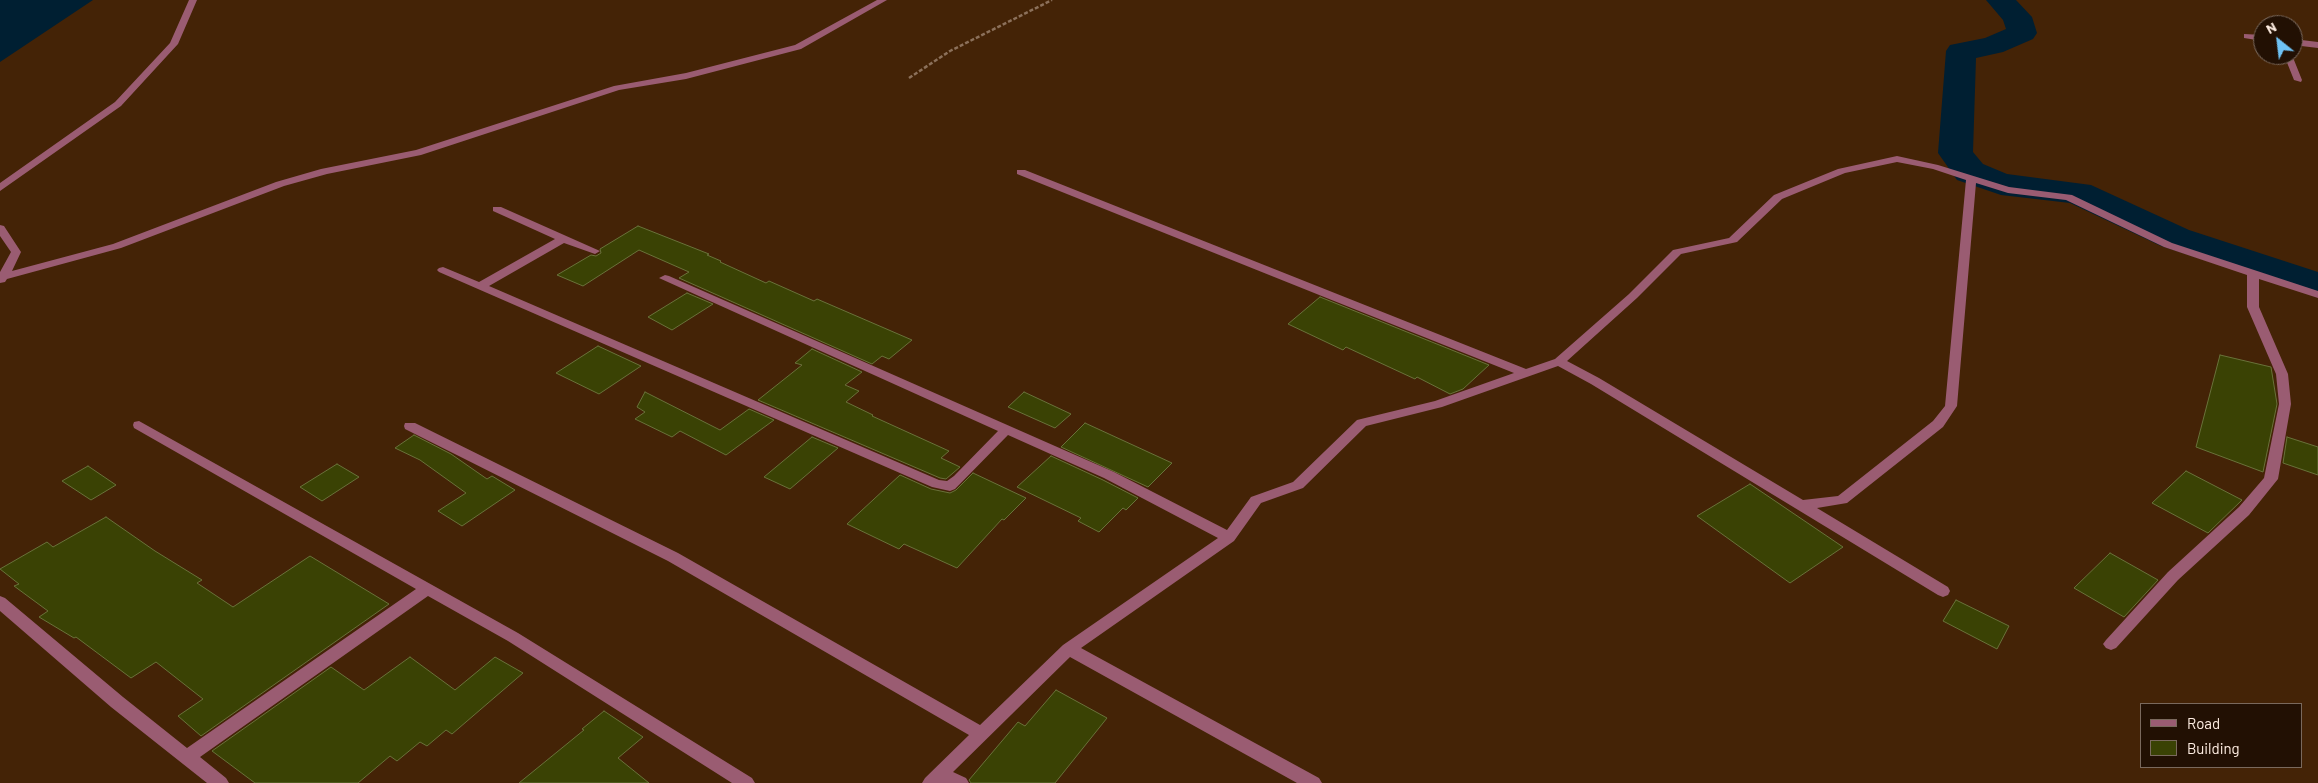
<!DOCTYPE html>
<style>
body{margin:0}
#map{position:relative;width:2318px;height:783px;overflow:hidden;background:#442306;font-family:Barlow,sans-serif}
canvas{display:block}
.legend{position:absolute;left:2140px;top:703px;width:162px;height:65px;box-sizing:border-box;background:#221003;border:1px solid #7a695d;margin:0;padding:6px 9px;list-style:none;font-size:15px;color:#ffeee3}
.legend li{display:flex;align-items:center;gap:10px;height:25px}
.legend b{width:25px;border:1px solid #7a695d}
.north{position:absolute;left:2253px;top:15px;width:50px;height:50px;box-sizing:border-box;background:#221003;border:1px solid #7a695d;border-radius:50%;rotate:331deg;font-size:14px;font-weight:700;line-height:20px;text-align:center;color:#ffeee3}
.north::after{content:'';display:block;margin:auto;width:18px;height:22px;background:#6fc2f4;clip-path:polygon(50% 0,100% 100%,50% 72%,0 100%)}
</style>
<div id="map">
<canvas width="2318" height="783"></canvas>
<ul class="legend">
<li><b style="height:6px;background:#9a5c72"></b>Road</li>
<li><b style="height:14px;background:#3a4204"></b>Building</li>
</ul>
<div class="north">N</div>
</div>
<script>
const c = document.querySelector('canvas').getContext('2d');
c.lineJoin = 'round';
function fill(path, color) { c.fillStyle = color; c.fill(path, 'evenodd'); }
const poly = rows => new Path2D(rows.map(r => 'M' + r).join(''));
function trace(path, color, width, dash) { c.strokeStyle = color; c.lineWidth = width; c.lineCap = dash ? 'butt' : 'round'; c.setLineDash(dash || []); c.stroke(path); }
fill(poly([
 [0,0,93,0,0,62]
]), '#001f32');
fill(poly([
 [1986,0,2016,0,2032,17,2037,33,2033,39,2003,52,1976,58,1973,152,1983,164,2007,174,2091,185,2189,230,2318,272,2318,297,2161,246,2070,203,2001,195,1957,180,1938,153,1946,51,1950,45,1985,38,2006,29,2003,20,1986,0]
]), '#001f32');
const building = poly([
 [638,226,709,254,707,255,721,261,720,262,766,283,769,281,814,301,817,299,912,340,889,359,882,356,872,364,679,278,689,272,639,250,583,286,557,275,591,255,596,256,601,253,600,249,638,226],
 [687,293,713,304,672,330,648,317,687,293],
 [1320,297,1489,365,1463,389,1450,394,1417,377,1415,379,1346,347,1343,350,1288,324,1320,297],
 [598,346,641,366,599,394,556,373,598,346],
 [812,349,862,372,845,385,859,391,846,402,873,415,872,416,949,451,941,458,960,467,946,479,940,478,758,400,802,365,795,363,812,349],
 [2220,355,2271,367,2277,404,2263,472,2196,447,2220,355],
 [645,392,720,430,749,409,774,420,726,455,680,431,672,437,635,419,645,412,637,407,645,392],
 [1024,392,1071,414,1055,428,1008,407,1024,392],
 [1085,423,1172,463,1148,487,1061,447,1085,423],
 [414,435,451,454,487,479,492,476,515,490,462,526,438,511,466,493,420,460,395,448,414,435],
 [812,437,838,448,790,489,764,477,812,437],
 [2287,437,2318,447,2318,475,2283,463,2287,437],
 [1051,456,1103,480,1138,498,1126,510,1123,508,1099,532,1078,521,1081,518,1017,487,1051,456],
 [337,464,359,477,322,501,300,487,337,464],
 [88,466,116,485,91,500,62,481,88,466],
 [2186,471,2242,500,2208,533,2152,503,2186,471],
 [973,473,1026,498,1004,520,1002,519,957,568,904,544,899,549,847,524,900,475,931,489,950,493,956,490,973,473],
 [1750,484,1843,547,1790,583,1697,516,1750,484],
 [106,517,155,551,202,580,197,583,233,607,310,556,389,604,201,736,178,716,203,699,156,662,131,678,76,637,74,638,39,617,48,611,14,586,19,584,0,569,47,542,53,547,106,517],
 [2110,553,2158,580,2124,617,2074,588,2110,553],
 [1956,600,2009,626,1997,649,1943,621,1956,600],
 [410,657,455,690,495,657,523,673,452,734,446,730,427,746,420,742,397,761,390,756,358,783,255,783,212,751,331,667,364,690,410,657],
 [1056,690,1107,718,1055,783,971,783,969,780,1018,722,1025,726,1056,690],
 [604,711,643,737,618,758,649,783,519,783,584,730,582,729,604,711]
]);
fill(building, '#3a4204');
trace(building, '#69723a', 1);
trace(poly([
 [909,78,950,51,1052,0]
]), '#8b705a', 2.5, [4, 2]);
fill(poly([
 [189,0,197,0,178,44,121,106,0,191,0,183,115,102,170,43,189,0],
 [877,0,887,0,801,49,686,79,619,90,421,155,327,174,284,186,121,248,7,279,5,282,0,283,0,272,11,252,0,236,0,225,4,226,21,252,12,271,113,244,276,182,321,169,416,150,614,86,686,73,795,45,877,0],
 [2244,34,2263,35,2263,41,2244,38,2244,34],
 [2293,39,2318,42,2318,48,2293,45,2293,39],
 [2284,55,2292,55,2302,80,2301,82,2294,80,2284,55],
 [1897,156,1938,165,2009,187,2072,195,2172,243,2318,291,2318,298,2259,279,2259,307,2288,374,2291,404,2278,479,2249,515,2178,580,2116,648,2111,650,2106,648,2103,644,2106,640,2168,572,2239,507,2264,478,2279,404,2276,374,2247,307,2247,275,2164,247,2066,200,2008,193,1976,183,1957,406,1943,427,1847,503,1817,508,1948,587,1950,591,1948,595,1943,597,1938,595,1591,384,1558,366,1442,407,1366,426,1303,488,1261,503,1234,541,1081,648,1319,778,1322,783,1297,783,1070,657,953,772,966,778,969,783,922,783,925,778,969,735,668,561,405,429,404,426,405,423,415,423,678,553,980,725,1063,645,1218,538,1104,478,1008,435,955,489,950,491,932,487,439,272,437,270,439,268,443,267,479,282,555,239,493,211,493,207,501,207,600,251,595,254,564,243,489,286,939,480,947,481,954,476,998,431,659,278,665,275,669,276,1114,472,1227,530,1251,497,1293,482,1357,420,1435,401,1514,373,1017,174,1017,170,1025,170,1526,369,1555,359,1629,294,1673,250,1729,238,1774,195,1838,169,1897,156],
 [1897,162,1933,169,1966,180,1945,406,1933,421,1838,496,1803,500,1599,378,1567,361,1637,298,1681,254,1737,242,1782,199,1845,173,1897,162],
 [139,421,518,633,752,778,755,783,732,783,508,641,428,596,200,757,226,778,229,783,207,783,111,707,0,611,0,596,5,598,123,697,187,748,416,589,134,428,133,425,134,422,139,421]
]), '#9a5c72');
</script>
